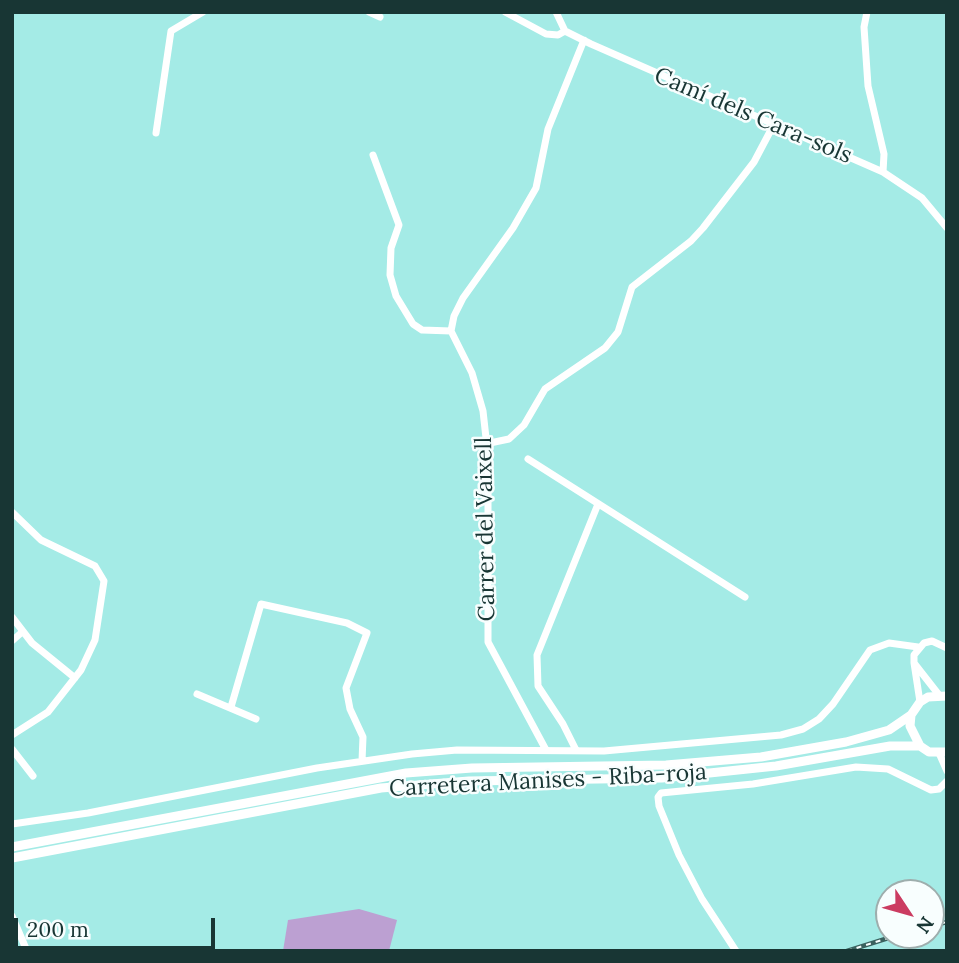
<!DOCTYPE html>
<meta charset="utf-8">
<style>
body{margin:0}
#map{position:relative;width:959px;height:963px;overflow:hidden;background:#a4ebe6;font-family:Lora,serif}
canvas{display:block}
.frame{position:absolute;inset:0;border:14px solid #183634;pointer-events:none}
.north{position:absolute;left:875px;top:879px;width:70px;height:70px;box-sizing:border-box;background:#f8fefe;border:2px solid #9eaead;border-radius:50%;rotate:126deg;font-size:19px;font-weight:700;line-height:28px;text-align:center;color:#183634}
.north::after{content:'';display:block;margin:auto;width:24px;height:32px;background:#cb3c61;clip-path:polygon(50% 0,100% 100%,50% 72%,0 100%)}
.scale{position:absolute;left:14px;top:918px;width:201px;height:32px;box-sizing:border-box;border:4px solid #183634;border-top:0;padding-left:9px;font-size:21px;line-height:24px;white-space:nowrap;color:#183634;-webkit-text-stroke:5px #f8fefe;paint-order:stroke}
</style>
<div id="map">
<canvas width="959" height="963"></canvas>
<div class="frame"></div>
<div class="north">N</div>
<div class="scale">200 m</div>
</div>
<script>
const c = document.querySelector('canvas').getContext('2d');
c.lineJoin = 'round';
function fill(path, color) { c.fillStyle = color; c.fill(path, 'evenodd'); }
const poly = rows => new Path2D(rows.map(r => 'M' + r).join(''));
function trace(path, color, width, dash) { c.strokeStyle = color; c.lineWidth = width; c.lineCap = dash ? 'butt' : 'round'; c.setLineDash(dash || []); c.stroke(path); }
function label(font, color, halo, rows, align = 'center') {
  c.font = font + ' Lora,serif'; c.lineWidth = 5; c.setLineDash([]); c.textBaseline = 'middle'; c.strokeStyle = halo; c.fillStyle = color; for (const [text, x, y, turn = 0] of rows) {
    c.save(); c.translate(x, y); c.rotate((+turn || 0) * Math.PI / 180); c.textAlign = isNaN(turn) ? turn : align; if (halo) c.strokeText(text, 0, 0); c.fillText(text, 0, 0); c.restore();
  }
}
fill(poly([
 [359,909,397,920,389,951,283,951,288,920]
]), '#bca0d2');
trace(poly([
 [369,12,380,17],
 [505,12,546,34,558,35,565,31],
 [556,12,565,31,591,44,883,172,922,198,947,228],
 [867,12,864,27,868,86,884,154,883,172],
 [156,133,171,31,203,12],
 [373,155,399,225,391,248,390,275,396,296,413,324,422,330,451,331],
 [485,444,509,439,524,425,545,389,605,348,618,332,632,287,691,241,703,228,754,162,773,126],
 [528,459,745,597],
 [12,512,41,540,95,566,104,581,95,640,81,670,48,712,12,735],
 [12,617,32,643,75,678],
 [12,641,21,633],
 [914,663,914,655,924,643,932,641,947,648],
 [197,694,256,719],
 [920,702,914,663,939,695],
 [231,707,261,604,347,623,367,633,346,688,350,709,363,737,362,761],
 [12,749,33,776],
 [546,750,488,642,488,456,483,411,472,373,451,331,454,316,463,298,513,228,536,188,548,129,584,40],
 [576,750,563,724,538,686,537,655,598,504],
 [939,753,947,771],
 [12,824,88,813,317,768,412,754,457,750,604,751,781,735,803,729,819,719,833,704,870,650,889,643,918,647],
 [12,916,27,951],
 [736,951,702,899,679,855,659,806,658,797,661,793,753,784,856,767,888,769,931,790,939,789,947,781]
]), '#fff', 7);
trace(poly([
 [947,696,928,697,920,702,911,715,910,726,920,746,929,752,947,752],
 [12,847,406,773,472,768,666,765,761,757,846,742,889,730,911,715],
 [12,858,381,788,469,781,662,778,776,766,890,746,920,746]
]), '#fff', 9);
const rail = poly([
 [931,926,947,922],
 [847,951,898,935]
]);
trace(rail, '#3a625f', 4.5);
trace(rail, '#f8fefe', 2, [5]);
label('23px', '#183634', '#f8fefe', [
 ["Camí dels Cara-sols",753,116,23],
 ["Carrer del Vaixell",486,529,-91],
 ["Carretera Manises - Riba-roja",548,781,-3]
]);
</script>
